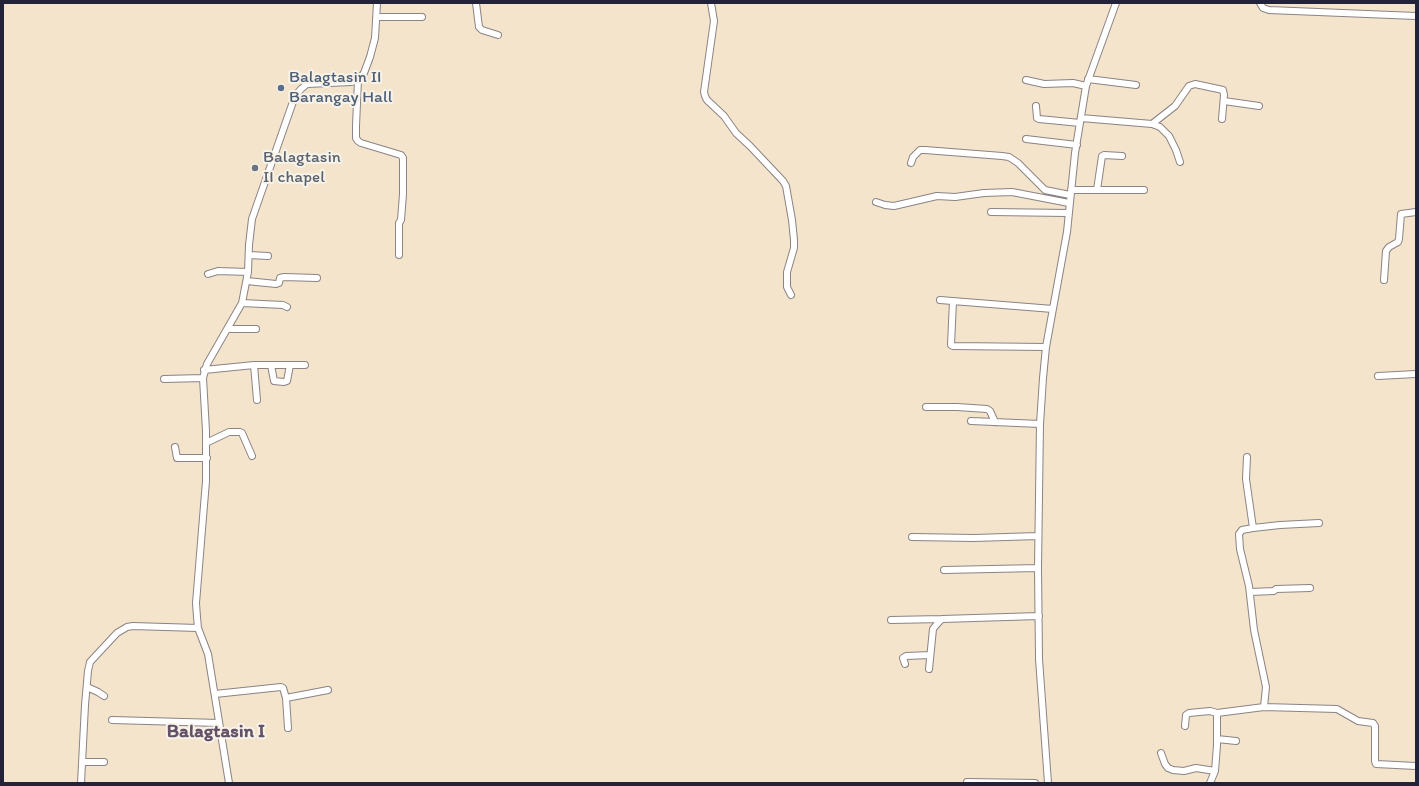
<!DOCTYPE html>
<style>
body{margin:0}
#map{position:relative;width:1419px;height:786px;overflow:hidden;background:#f4e4cc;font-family:Itim,sans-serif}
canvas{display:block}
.frame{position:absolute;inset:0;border:4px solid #22223b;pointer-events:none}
</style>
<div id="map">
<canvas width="1419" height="786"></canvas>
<div class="frame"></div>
</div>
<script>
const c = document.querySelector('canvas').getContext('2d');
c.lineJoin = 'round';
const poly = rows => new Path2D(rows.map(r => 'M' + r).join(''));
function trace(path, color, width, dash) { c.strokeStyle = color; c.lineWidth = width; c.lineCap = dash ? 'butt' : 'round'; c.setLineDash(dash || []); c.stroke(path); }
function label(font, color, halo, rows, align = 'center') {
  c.font = font + ' Itim,sans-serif'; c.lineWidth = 4; c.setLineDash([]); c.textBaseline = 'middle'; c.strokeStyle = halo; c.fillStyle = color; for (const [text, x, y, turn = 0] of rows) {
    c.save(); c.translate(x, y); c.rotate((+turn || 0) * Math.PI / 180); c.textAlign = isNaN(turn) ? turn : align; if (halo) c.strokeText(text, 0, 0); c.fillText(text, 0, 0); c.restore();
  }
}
const minor = poly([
 [476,3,479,27,482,30,498,35],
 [711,3,714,21,704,92,705,96,707,100,724,116,736,133,750,146,783,181,786,186,792,220,794,240,794,248,787,272,787,287,791,295],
 [1260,3,1263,8,1269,10,1416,16],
 [377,17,422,17],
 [1088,79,1136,85],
 [358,80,356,126,356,138,358,141,361,143,401,155,403,158,403,194,401,220,399,223,399,255],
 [1026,80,1044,84,1073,83,1086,86],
 [1224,101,1259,106],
 [1036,106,1037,118,1039,119,1080,123],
 [1081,118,1152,124,1175,106,1189,86,1195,84,1223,90,1224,95,1222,119],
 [1152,124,1160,127,1169,136,1176,150,1180,162],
 [1026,139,1077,145],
 [911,163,913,157,920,150,925,150,1002,156,1009,157,1018,163,1045,190,1070,195],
 [1071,190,1144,190],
 [1097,190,1102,156,1104,155,1122,156],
 [876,202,885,205,894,206,937,196,955,197,984,193,1012,192,1069,203],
 [991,212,1068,213],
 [249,255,268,256],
 [208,274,218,271,248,272],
 [1384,280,1386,251,1389,247,1398,242,1399,239,1401,214,1416,212],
 [247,281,276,284,279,283,280,278,284,277,317,278],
 [940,300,1053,309],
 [953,301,951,345,953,346,1046,347],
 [242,303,283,305,287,307],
 [228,329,256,329],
 [254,365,257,400],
 [271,365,274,381,284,382,287,381,290,365],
 [204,370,254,365,305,365],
 [1378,376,1416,374],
 [164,379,203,378],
 [926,407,957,407,987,409,990,411,995,422],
 [971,421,1040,424],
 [206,443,229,432,240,432,242,433,252,456],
 [175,447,177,458,207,458],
 [1247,457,1246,479,1253,528],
 [912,537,974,538,1038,536],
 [944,570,1038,568],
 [1250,592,1274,591,1276,589,1310,588],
 [891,620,942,619],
 [905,664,903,658,906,656,930,655],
 [929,669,933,629,937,624,942,619,1039,616],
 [87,687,98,692,104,696],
 [215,694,281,687,283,688,286,698],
 [1264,707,1266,687,1254,630,1249,586,1240,549,1239,534,1242,530,1253,528,1280,525,1319,523],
 [112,720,219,723],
 [1185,726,1186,715,1189,713,1210,711,1217,713],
 [288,728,286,698,328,690],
 [1217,739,1236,741],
 [1161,753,1165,764,1168,768,1173,770,1184,771,1196,768,1215,771],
 [82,762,104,762],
 [967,782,1035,783],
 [81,783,85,705,88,671,90,662,117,633,127,627,133,626,198,628],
 [229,783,208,654,198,628,197,617,196,603,206,481,206,431,203,378,207,364,242,303,248,272,249,245,252,219,295,96,301,89,307,84,351,82,358,80,361,77,364,73,370,57,375,38,377,3],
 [1048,783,1039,659,1038,568,1040,424,1043,378,1046,347,1067,232,1075,153,1086,86,1116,3],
 [1210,783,1215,771,1217,745,1217,713,1264,707,1337,709,1358,721,1373,723,1375,726,1375,761,1376,764,1416,766]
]);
trace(minor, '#8b8384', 8);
trace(minor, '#fff', 6);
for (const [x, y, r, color] of [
 [281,88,4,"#5c6f8a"],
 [255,168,4,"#6b7280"]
]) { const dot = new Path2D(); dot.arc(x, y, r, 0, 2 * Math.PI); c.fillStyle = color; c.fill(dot); trace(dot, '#f7f3e8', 1.5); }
label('17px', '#4e5e75', '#f7f3e8', [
 ["Balagtasin II",289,78],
 ["Barangay Hall",289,98]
], 'left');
label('17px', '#5b616d', '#f7f3e8', [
 ["Balagtasin",263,158],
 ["II chapel",263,178]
], 'left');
label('bold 19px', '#655268', '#f7f3e8', [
 ["Balagtasin I",216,732]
]);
</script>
